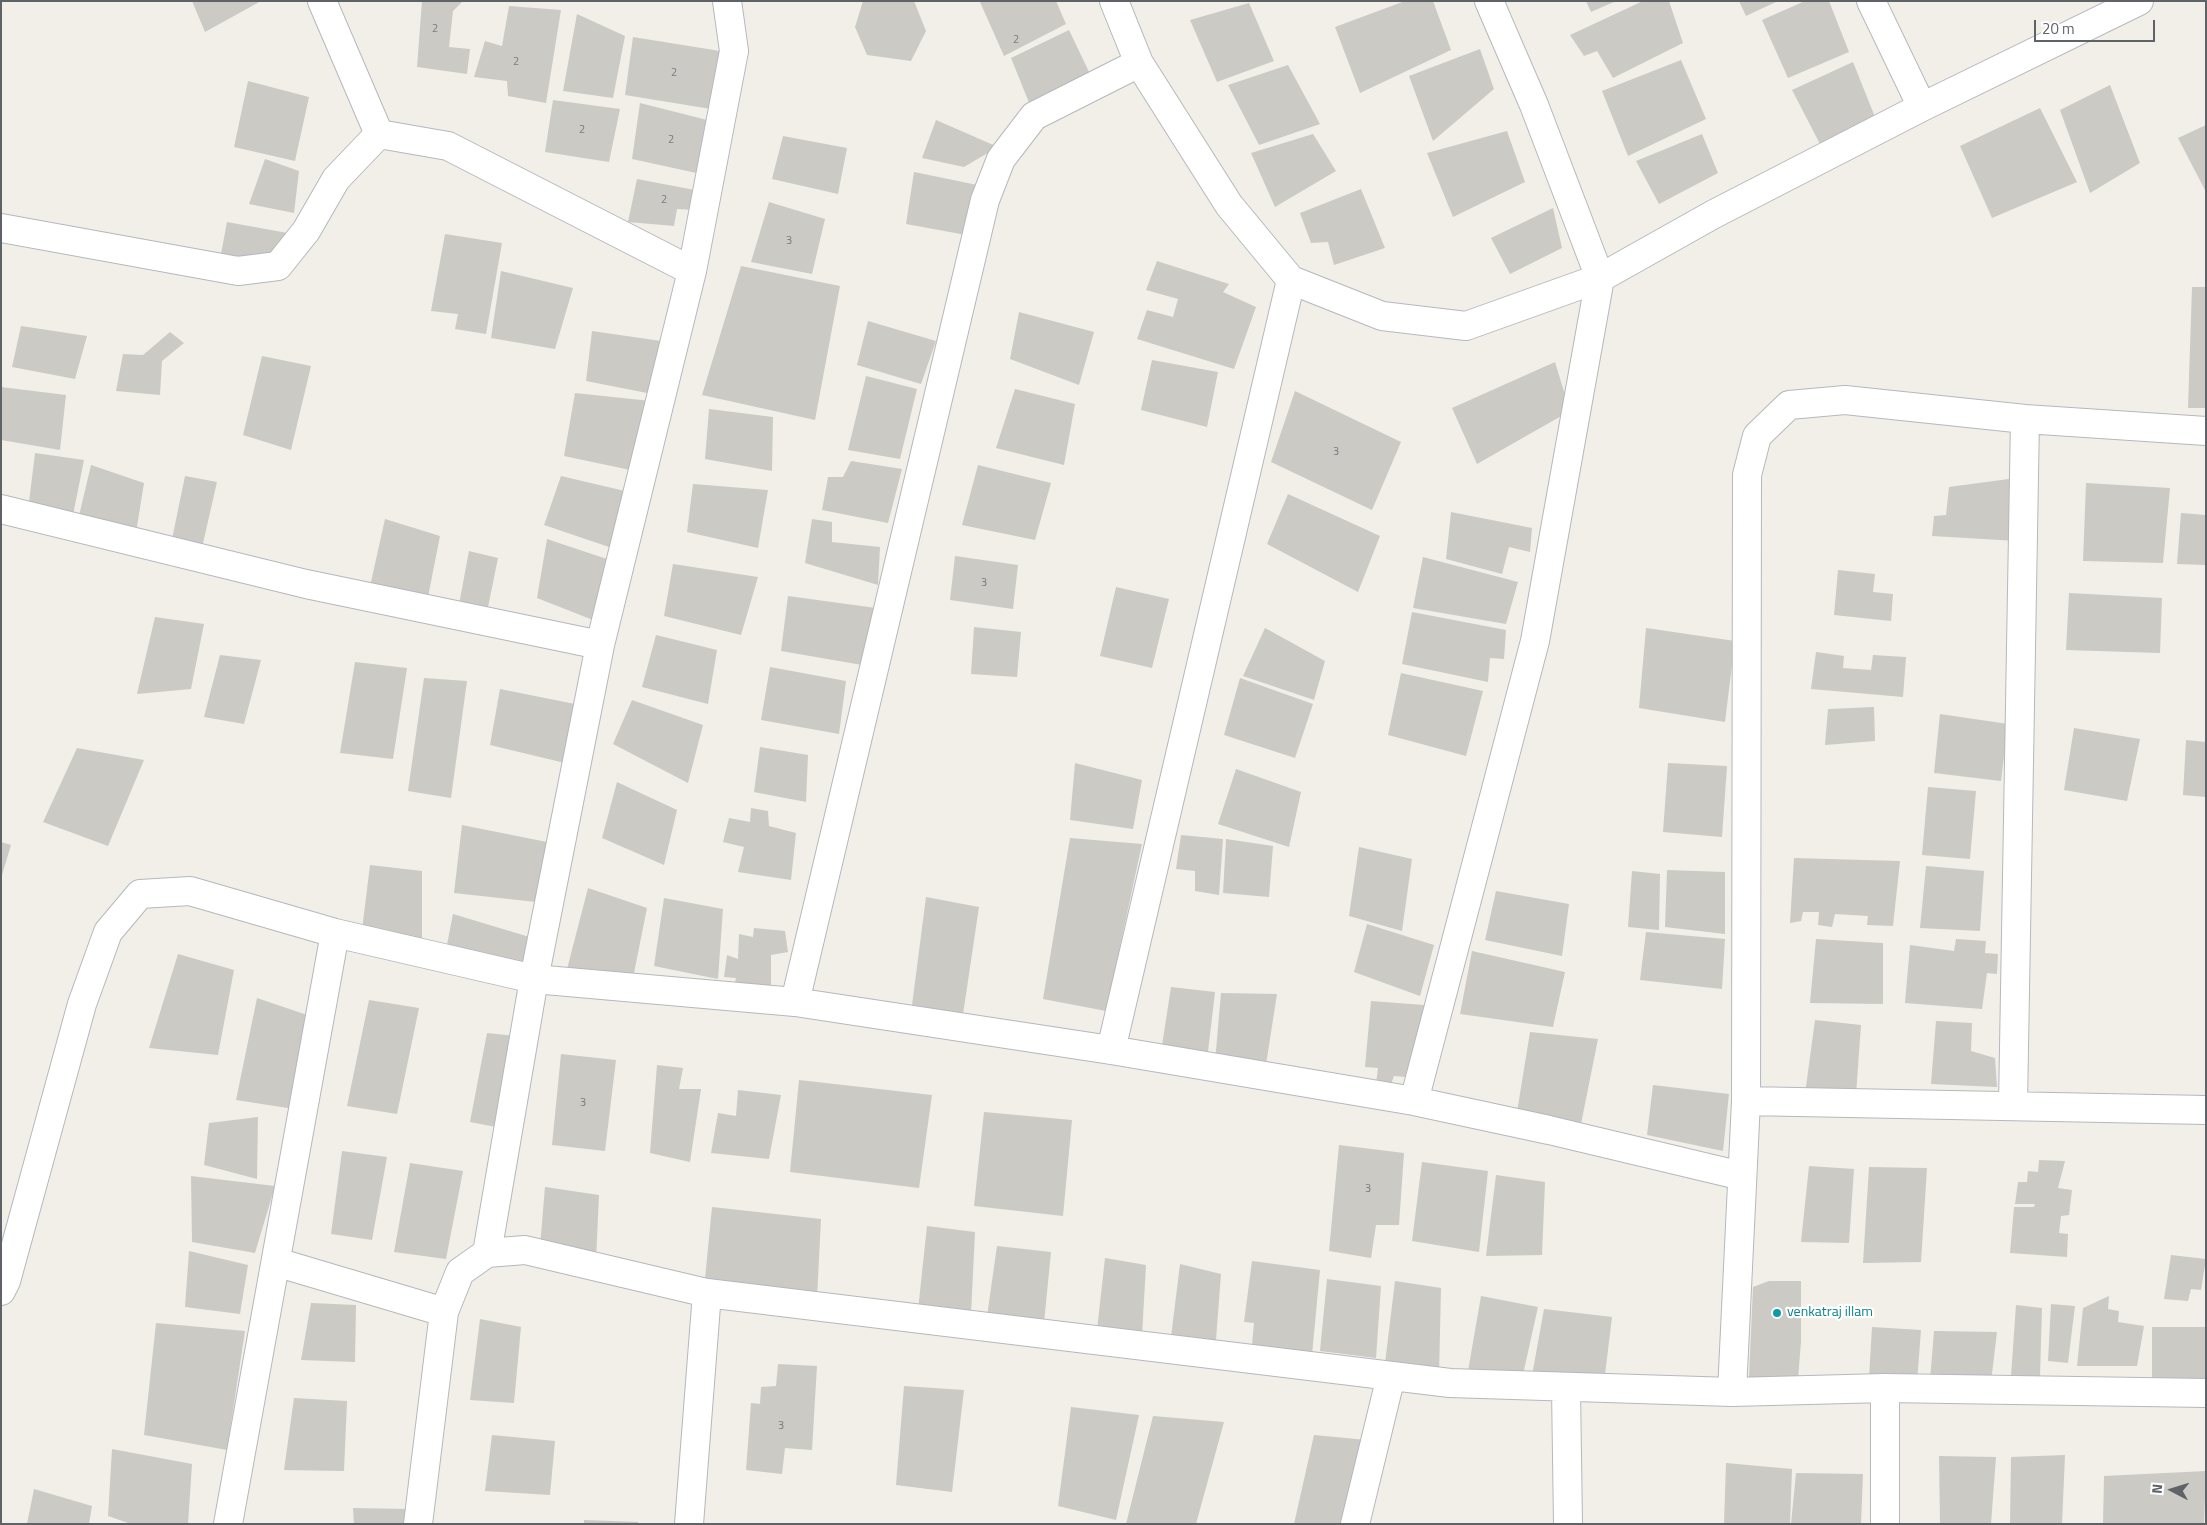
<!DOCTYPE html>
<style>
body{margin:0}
#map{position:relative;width:2207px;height:1525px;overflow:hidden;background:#f1efe8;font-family:"Titillium Web",sans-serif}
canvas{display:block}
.frame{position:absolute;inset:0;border:2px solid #5f6368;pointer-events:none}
.north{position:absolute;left:2147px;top:1465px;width:50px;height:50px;-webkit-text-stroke:4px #fff;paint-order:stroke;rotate:275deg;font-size:14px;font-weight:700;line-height:20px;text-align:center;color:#5f6368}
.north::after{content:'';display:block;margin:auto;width:18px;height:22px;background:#5f6368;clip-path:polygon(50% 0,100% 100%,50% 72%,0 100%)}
.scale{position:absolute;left:2034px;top:20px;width:121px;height:22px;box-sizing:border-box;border:2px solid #5f6368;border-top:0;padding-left:6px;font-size:15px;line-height:18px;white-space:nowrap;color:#5f6368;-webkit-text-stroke:4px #fff;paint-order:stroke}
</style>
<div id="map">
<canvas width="2207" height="1525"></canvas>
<div class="frame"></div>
<div class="north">N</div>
<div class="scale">20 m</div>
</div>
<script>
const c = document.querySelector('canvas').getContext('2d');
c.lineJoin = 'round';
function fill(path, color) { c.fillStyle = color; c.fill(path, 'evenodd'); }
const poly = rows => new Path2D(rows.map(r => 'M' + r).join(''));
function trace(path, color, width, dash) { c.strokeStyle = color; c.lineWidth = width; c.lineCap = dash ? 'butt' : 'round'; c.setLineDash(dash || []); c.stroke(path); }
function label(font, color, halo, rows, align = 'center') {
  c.font = font + ' "Titillium Web",sans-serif'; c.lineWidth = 4.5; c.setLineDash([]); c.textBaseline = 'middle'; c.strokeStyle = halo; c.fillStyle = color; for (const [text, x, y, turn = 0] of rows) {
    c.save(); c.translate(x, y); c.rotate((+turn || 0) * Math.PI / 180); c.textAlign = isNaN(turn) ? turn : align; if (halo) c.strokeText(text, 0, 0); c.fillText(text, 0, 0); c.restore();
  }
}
fill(poly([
 [192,1,261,1,205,32],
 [422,1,463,1,453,11,449,47,470,49,467,74,417,67],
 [863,1,914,1,926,31,911,61,867,55,855,27],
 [1056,1,1066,24,1004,56,980,2],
 [1405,1,1433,1,1451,50,1360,93,1335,27],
 [1586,1,1616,1,1591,12],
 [1643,1,1669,1,1683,43,1613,78,1597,51,1584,56,1570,35],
 [1739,1,1778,1,1746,16],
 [1805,1,1829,1,1849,52,1788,78,1762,20],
 [1249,3,1274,61,1217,82,1190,20],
 [509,6,561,10,546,103,508,96,507,81,474,77,485,41,502,46],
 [577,14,625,36,613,98,563,91],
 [1069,30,1091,76,1032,110,1011,58],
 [633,37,720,51,717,110,625,95],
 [1480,49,1494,89,1433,141,1409,76],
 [1681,60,1706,119,1628,156,1602,91],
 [1853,62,1875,117,1820,144,1792,90],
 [1288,65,1320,124,1259,145,1228,85],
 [248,81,309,97,295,161,234,147],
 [2110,85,2140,163,2090,193,2060,110],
 [553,100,620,109,609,162,545,152],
 [640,103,711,121,701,174,632,159],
 [2040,108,2077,182,1992,218,1960,146],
 [936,120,998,147,964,167,922,158],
 [2206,125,2206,192,2178,138],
 [1507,131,1525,182,1453,217,1427,153],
 [1313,134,1336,171,1275,207,1251,153],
 [1702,134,1718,173,1659,204,1636,161],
 [783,136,847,148,838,194,772,179],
 [265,159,299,171,294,213,249,204],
 [914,172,982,186,966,235,906,224],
 [637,179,695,190,695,210,677,209,674,226,628,222],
 [1361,189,1385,248,1334,265,1328,242,1311,243,1300,213],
 [769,202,825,219,812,274,751,262],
 [1553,208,1562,248,1510,274,1491,238],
 [227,222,293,234,273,263,220,259],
 [445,234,502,243,486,334,455,329,458,314,431,311],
 [1157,261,1229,284,1223,292,1256,307,1234,369,1137,339,1147,310,1173,317,1178,299,1146,290],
 [741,266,840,286,815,420,702,395],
 [501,271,573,288,555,349,491,338],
 [2192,287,2206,287,2206,408,2188,408],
 [1019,312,1094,332,1079,385,1010,359],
 [868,321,936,341,921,384,857,365],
 [21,326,87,336,75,379,12,367],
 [592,331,668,342,652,394,586,381],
 [170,332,184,343,162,361,160,395,116,391,123,354,143,355],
 [262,356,311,366,291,450,243,435],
 [1152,360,1218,372,1207,427,1141,410],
 [1555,362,1570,411,1477,464,1452,408],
 [866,376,917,389,900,459,848,450],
 [1,387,66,395,60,450,1,440],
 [1015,389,1075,404,1064,465,996,448],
 [1295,391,1401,442,1372,510,1271,462],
 [575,393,651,401,635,471,564,456],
 [709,409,773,417,772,471,705,459],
 [35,453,84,460,72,520,28,510],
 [851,461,902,469,888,523,822,510,828,477,843,477],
 [91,465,144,483,135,539,78,520],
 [978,465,1051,483,1035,540,962,525],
 [185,476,217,482,201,552,171,544],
 [561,476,629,492,612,548,544,525],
 [2016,478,2017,541,1932,536,1934,516,1946,515,1949,487],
 [2086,483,2170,488,2163,563,2083,561],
 [693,484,768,490,758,548,687,532],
 [1288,494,1380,536,1358,592,1267,544],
 [1451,512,1532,528,1530,552,1509,547,1502,574,1446,559],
 [2181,513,2206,515,2206,565,2177,564],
 [385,519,440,536,427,602,369,591],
 [812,519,832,522,832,542,880,547,878,585,805,563],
 [547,539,610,560,598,622,537,598],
 [469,551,498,558,486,617,458,610],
 [955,556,1018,565,1013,609,950,600],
 [1423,557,1518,582,1506,624,1413,608],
 [673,564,758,577,741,635,664,616],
 [1838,570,1875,574,1873,592,1893,594,1891,621,1834,615],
 [1116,587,1169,599,1152,668,1100,656],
 [2069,593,2162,598,2160,653,2066,650],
 [788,596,876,608,862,665,781,651],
 [1412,612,1506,630,1504,659,1490,658,1488,682,1402,664],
 [155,617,204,624,191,689,137,694],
 [974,627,1021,632,1017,677,971,674],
 [1265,628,1325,661,1314,700,1243,676],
 [1646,628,1735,641,1725,722,1639,708],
 [656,635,717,650,708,704,642,687],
 [1816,652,1844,656,1843,668,1871,670,1873,655,1906,657,1903,697,1811,689],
 [220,655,261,660,244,724,204,717],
 [355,662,407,668,393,759,340,753],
 [770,667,846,681,839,734,761,720],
 [1401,673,1483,691,1466,756,1388,735],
 [424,678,467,681,451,798,408,791],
 [1240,678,1313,704,1295,758,1224,735],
 [500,689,580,705,569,764,490,745],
 [632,700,703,725,688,783,613,744],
 [1874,707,1875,741,1825,745,1828,709],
 [1940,714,2008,724,2001,781,1934,773],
 [2074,728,2140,739,2127,801,2064,790],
 [2186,740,2206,742,2206,797,2183,795],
 [760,747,808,755,806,802,754,792],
 [77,748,144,760,108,846,43,822],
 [1075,763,1142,780,1133,829,1070,820],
 [1668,763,1727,766,1722,837,1663,832],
 [1236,769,1301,792,1289,847,1218,824],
 [617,782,677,810,664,865,602,838],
 [1928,787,1976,791,1970,859,1922,855],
 [751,808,768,811,769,826,796,833,791,880,738,872,744,847,723,842,729,818,750,822],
 [462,825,547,842,536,902,454,893],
 [1181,835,1223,839,1219,895,1195,891,1195,871,1176,869],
 [1070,838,1142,844,1106,1011,1043,999],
 [1226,839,1273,846,1269,897,1223,893],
 [1,842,11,845,2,875,1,875],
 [1359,847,1412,859,1402,931,1349,916],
 [1794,858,1900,861,1893,926,1867,925,1868,916,1835,914,1832,927,1818,925,1819,912,1803,912,1801,921,1790,923],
 [370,865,422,871,422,942,362,930],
 [1926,866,1984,871,1980,931,1920,928],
 [1667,870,1725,872,1725,934,1665,927],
 [1632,871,1660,874,1659,930,1628,927],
 [588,888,647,908,632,983,566,973],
 [1496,891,1569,904,1562,956,1485,940],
 [926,897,979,907,962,1021,911,1013],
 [664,898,723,909,718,979,654,966],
 [453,914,536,939,528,974,446,950],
 [1367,924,1434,945,1420,996,1354,972],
 [754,928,785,931,788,952,771,955,771,993,734,988,736,978,724,977,727,955,738,959,739,934,753,937],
 [1646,932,1725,939,1722,989,1640,980],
 [1816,939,1883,943,1883,1004,1810,1003],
 [1956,939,1986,941,1985,953,1998,954,1997,974,1987,973,1982,1009,1905,1003,1910,945,1954,951],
 [1472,951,1565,972,1553,1027,1460,1014],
 [178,954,234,970,218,1055,149,1048],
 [1171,987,1215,992,1207,1060,1161,1052],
 [1221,993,1277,994,1265,1071,1215,1062],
 [257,998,313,1017,294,1109,236,1100],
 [369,1000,419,1008,397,1114,347,1106],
 [1371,1001,1424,1005,1416,1078,1394,1076,1390,1087,1376,1084,1378,1068,1365,1067],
 [1815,1020,1861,1025,1856,1095,1805,1094],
 [1936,1021,1972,1023,1971,1051,1995,1058,1997,1087,1931,1084],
 [1530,1032,1598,1039,1581,1124,1517,1112],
 [487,1033,516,1036,501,1128,470,1122],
 [561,1054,616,1060,605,1151,552,1145],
 [657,1065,683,1068,679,1089,701,1089,690,1162,650,1153],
 [799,1080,932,1095,919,1188,790,1172],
 [1653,1085,1729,1094,1723,1151,1647,1135],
 [738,1090,781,1095,769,1159,711,1153,718,1113,736,1116],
 [984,1112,1072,1120,1063,1216,974,1206],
 [258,1117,257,1179,204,1165,209,1123],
 [1339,1145,1404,1153,1399,1225,1376,1225,1371,1258,1329,1251],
 [342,1151,387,1157,372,1240,331,1234],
 [2039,1160,2065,1161,2058,1188,2072,1190,2069,1215,2061,1216,2059,1233,2068,1234,2067,1257,2010,1253,2014,1207,2034,1207,2035,1204,2015,1204,2018,1182,2027,1182,2028,1171,2038,1172],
 [1422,1162,1488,1171,1479,1252,1412,1241],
 [410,1163,463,1171,446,1259,394,1252],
 [1809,1166,1854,1169,1849,1243,1801,1242],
 [1869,1167,1927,1168,1921,1262,1863,1263],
 [1496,1175,1545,1182,1542,1255,1486,1256],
 [191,1176,275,1186,255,1253,192,1242],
 [545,1187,599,1195,596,1260,540,1246],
 [712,1207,821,1219,817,1298,705,1279],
 [927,1226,975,1232,971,1314,918,1310],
 [997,1246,1051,1252,1044,1323,987,1316],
 [189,1251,248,1265,240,1314,185,1307],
 [2171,1255,2206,1259,2201,1290,2191,1289,2188,1301,2164,1299],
 [1105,1258,1146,1265,1142,1336,1097,1330],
 [1252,1261,1320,1270,1312,1355,1252,1345,1254,1323,1244,1322],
 [1180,1264,1221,1274,1216,1340,1171,1337],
 [1327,1279,1381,1286,1376,1358,1320,1351],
 [1395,1281,1441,1288,1439,1375,1385,1363],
 [1769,1281,1801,1281,1801,1342,1798,1379,1749,1377,1753,1287],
 [1481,1296,1538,1307,1522,1379,1468,1371],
 [2109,1296,2108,1309,2119,1311,2118,1322,2144,1326,2137,1366,2077,1366,2083,1308],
 [311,1303,356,1305,355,1362,301,1360],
 [2051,1304,2075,1306,2068,1363,2048,1361],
 [2016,1305,2042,1308,2040,1376,2011,1376],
 [1544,1309,1612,1317,1604,1383,1531,1381],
 [480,1319,521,1327,514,1403,470,1400],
 [156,1323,245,1331,227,1450,144,1435],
 [1872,1327,1921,1330,1917,1382,1869,1378],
 [2152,1327,2206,1327,2206,1379,2152,1383],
 [1934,1331,1997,1332,1991,1382,1930,1380],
 [778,1364,817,1366,812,1450,785,1448,782,1474,746,1470,751,1403,760,1404,761,1387,776,1386],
 [904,1386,964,1390,952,1492,896,1485],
 [294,1398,347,1401,344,1471,284,1470],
 [1071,1407,1139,1415,1116,1520,1058,1506],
 [1153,1416,1224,1422,1196,1524,1126,1524],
 [492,1435,555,1441,550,1495,485,1491],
 [1314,1435,1367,1440,1347,1524,1294,1524],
 [112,1449,192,1464,188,1524,131,1524,108,1516],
 [2065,1455,2062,1524,2010,1524,2011,1457],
 [1939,1456,1996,1457,1991,1524,1940,1524],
 [1726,1463,1792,1469,1790,1524,1724,1524],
 [2206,1471,2204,1524,2103,1524,2104,1476],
 [1796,1473,1863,1474,1861,1524,1791,1524],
 [34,1489,92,1506,89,1524,27,1524],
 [353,1508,408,1509,407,1524,354,1524],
 [584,1520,638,1522,638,1524,584,1524]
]), '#cccac5');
const minor = poly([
 [322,1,379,134],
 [1114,1,1139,63,1229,205,1291,280,1382,316,1466,326,1600,278,1714,214,1922,107,2139,1],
 [1871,1,1922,107],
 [1,228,238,271,278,266,306,231,336,179,379,134,448,146,692,271],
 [1,509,306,584,600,645],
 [795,1002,985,200,1001,159,1034,116,1139,63],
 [1111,1050,1291,280],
 [1414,1101,1535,641,1600,278,1534,105,1489,1],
 [1746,1101,2206,1110],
 [2013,1105,2025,419],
 [487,1253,534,979,600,645,692,271,734,51,727,1],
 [276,1262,444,1312],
 [1,1291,6,1281,82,1004,108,932,140,894,190,891,335,933,534,979,795,1002,1111,1050,1414,1101,1549,1130,1742,1176],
 [1566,1388,1568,1524],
 [1885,1388,1885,1524],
 [1732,1392,1746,1101,1747,475,1757,436,1789,405,1845,400,2025,419,2206,431],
 [228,1524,335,933],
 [418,1524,444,1312,460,1272,487,1253,525,1250,707,1293,1450,1383,1732,1392,1885,1388,2206,1393],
 [689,1524,707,1293],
 [1355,1524,1391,1376]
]);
trace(minor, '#b5b8bc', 30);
trace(minor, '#fff', 28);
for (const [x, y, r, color] of [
 [1777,1313,5,"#0f9aa8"]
]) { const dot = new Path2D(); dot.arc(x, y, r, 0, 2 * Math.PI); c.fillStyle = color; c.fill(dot); trace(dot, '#fff', 2); }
label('11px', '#7a7d7f', null, [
 ["2",435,29],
 ["2",1016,40],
 ["2",516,62],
 ["2",674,73],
 ["2",582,130],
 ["2",671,140],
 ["2",664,200],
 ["3",789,241],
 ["3",1336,452],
 ["3",984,583],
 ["3",583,1103],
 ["3",1368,1189],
 ["3",781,1426]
]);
label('14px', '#0d838f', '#fff', [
 ["venkatraj illam",1787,1313]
], 'left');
</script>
